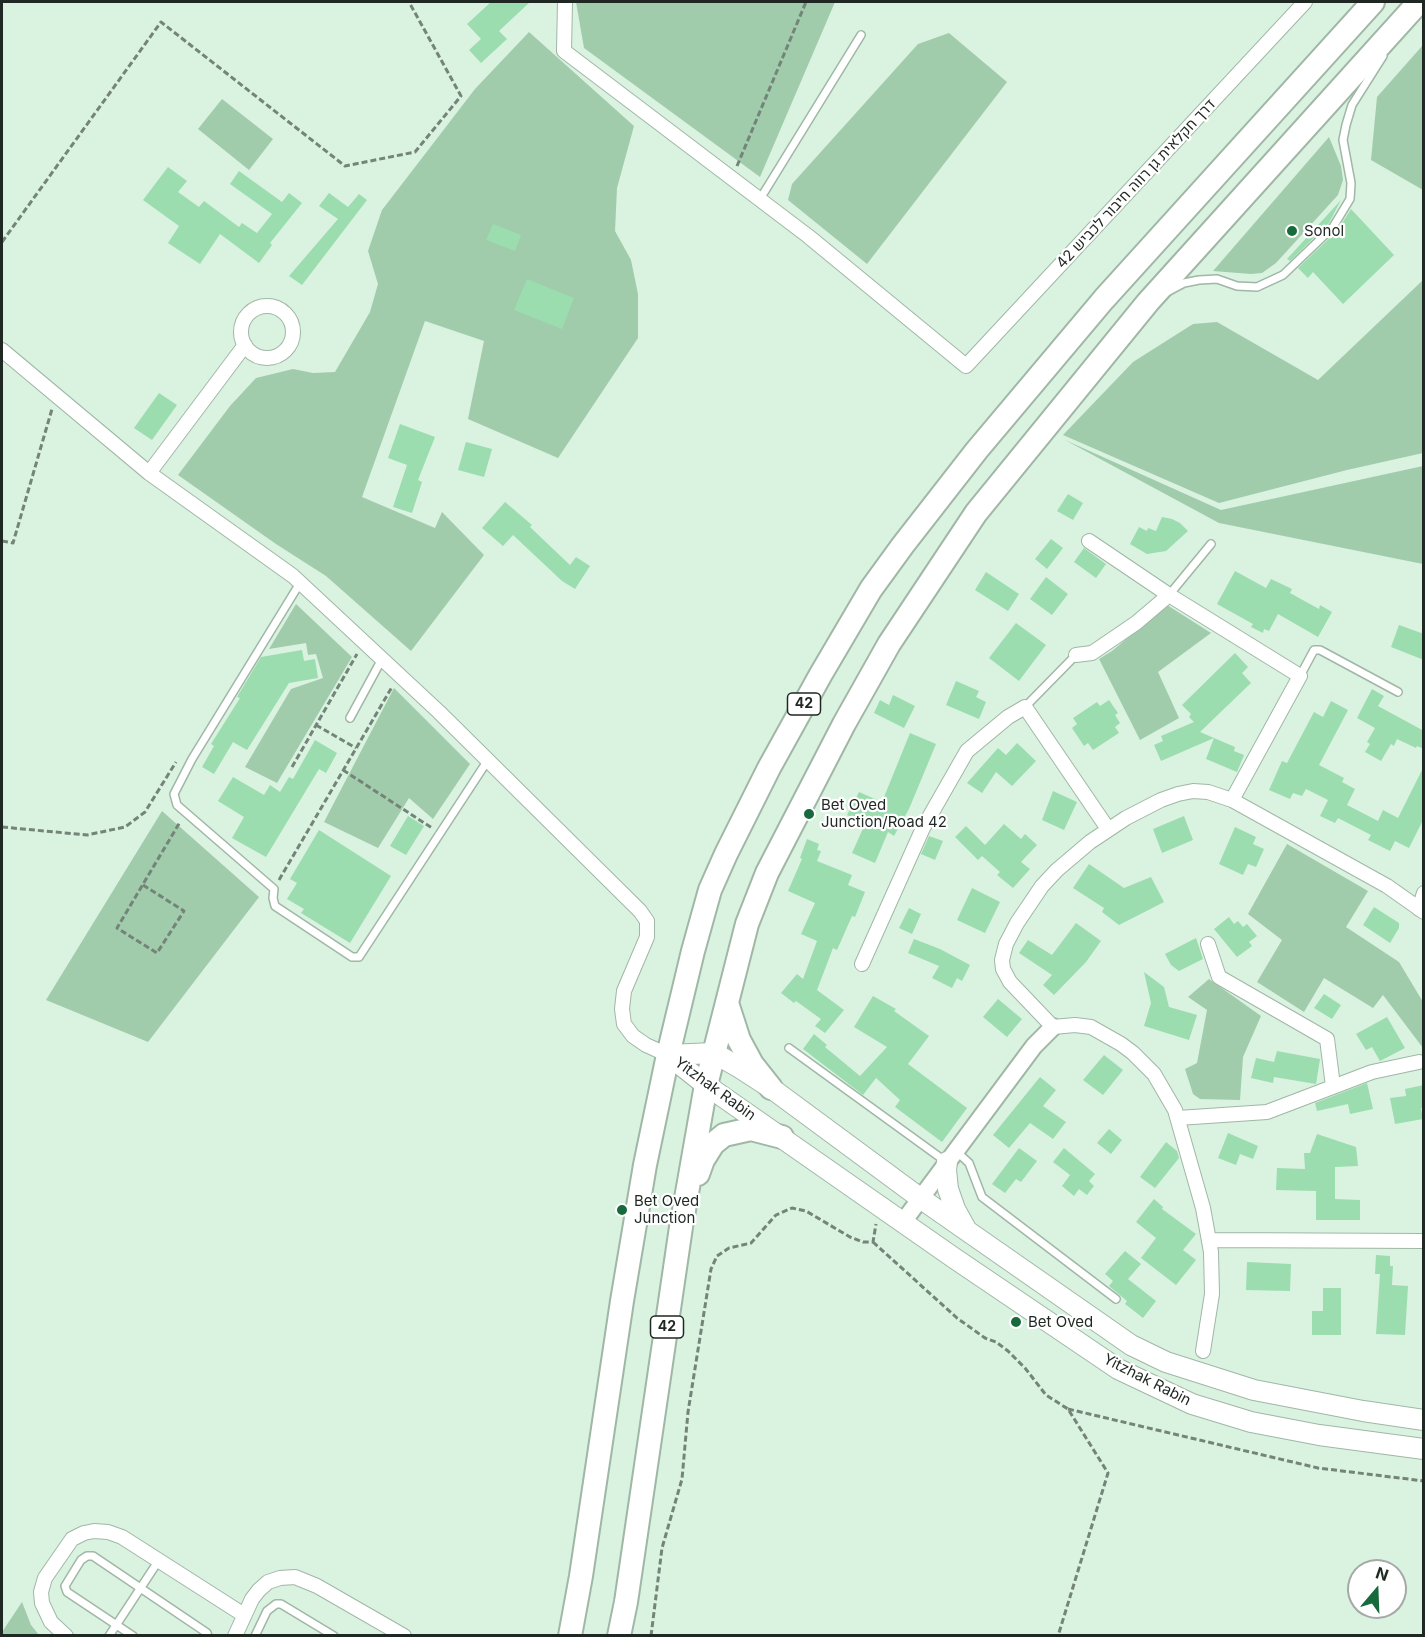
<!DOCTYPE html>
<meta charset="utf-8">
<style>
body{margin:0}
#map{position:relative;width:1425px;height:1637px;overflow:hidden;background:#daf2e0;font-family:Inter,sans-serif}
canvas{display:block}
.frame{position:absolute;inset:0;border:3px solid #1f2822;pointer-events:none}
.north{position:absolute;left:1347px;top:1559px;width:60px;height:60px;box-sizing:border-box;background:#fff;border:2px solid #a5a9a7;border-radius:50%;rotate:19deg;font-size:16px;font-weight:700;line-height:24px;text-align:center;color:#1f2822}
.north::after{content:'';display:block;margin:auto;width:21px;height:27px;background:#176a3b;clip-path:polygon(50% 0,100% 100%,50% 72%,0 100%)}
</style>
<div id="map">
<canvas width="1425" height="1637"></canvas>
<div class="frame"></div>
<div class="north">N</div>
</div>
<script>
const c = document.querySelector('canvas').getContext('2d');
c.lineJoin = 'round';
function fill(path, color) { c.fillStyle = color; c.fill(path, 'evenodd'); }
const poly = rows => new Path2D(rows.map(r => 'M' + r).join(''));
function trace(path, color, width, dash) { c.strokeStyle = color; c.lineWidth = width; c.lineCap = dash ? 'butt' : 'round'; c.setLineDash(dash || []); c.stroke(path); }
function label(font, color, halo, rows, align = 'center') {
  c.font = font + ' Inter,Heebo,sans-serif'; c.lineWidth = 4.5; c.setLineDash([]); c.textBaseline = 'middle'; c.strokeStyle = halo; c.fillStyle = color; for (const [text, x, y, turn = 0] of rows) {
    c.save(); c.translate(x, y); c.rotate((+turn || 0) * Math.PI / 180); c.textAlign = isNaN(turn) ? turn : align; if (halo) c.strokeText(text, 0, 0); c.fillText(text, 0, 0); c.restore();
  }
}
fill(poly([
 [576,2,835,2,760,177,584,48],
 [529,32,634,126,617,188,615,231,631,260,638,294,638,338,558,458,468,419,484,341,425,321,362,497,435,528,442,512,484,555,411,651,326,576,276,544,178,475,230,406,256,378,293,369,313,373,335,372,370,312,378,284,368,251,382,210,475,89],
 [949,33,1007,82,867,264,788,200,792,184,918,44],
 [1423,45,1423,190,1371,160,1377,97],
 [222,99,273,139,249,170,198,129],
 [1329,137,1341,166,1343,180,1338,195,1276,263,1262,273,1251,274,1213,271],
 [1423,280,1423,453,1347,470,1219,503,1063,435,1133,362,1193,324,1217,322,1318,380],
 [1065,440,1221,510,1423,466,1423,564,1219,523],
 [296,604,352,657,277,783,245,767,291,689,323,678,316,654,308,655,306,643,269,649],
 [1167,605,1211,633,1158,672,1179,718,1140,740,1099,659,1112,651],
 [394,688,470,764,433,819,409,798,378,848,324,822],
 [162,811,259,897,148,1042,46,1000],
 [1287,844,1368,891,1346,927,1399,962,1423,1002,1423,1048,1383,995,1373,1008,1324,978,1304,1012,1257,982,1282,940,1248,914],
 [1209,979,1261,1016,1243,1057,1240,1100,1200,1099,1193,1094,1185,1069,1197,1063,1207,1010,1188,997],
 [22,1602,31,1625,39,1635,2,1635,2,1632]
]), '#a0ccac');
fill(poly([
 [491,2,530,2,499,31,507,39,481,63,469,50,481,39,467,24],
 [168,167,187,181,178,192,199,207,204,201,239,227,242,223,257,233,272,214,230,184,239,171,282,202,289,193,302,203,270,243,272,245,259,263,220,234,200,264,168,243,179,226,143,200],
 [329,193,348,207,359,194,367,200,302,285,289,276,338,219,319,206],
 [1341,200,1329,223,1290,261,1287,259],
 [1351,209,1394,255,1343,304,1313,272,1308,278,1298,268,1337,231],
 [493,224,521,235,515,251,486,240],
 [527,279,574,298,562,329,514,310],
 [159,393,177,405,152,440,134,428],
 [400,424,435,437,418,480,422,482,412,513,393,507,407,465,388,458],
 [466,442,492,449,484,477,458,470],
 [1068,494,1083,503,1073,520,1057,511],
 [505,502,532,525,530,527,570,565,576,557,590,566,575,589,562,581,513,535,503,546,482,528],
 [1162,517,1172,519,1180,523,1188,531,1166,551,1147,554,1130,544,1139,527,1147,531,1148,528,1156,531],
 [1051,539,1063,548,1047,569,1035,559],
 [1084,548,1106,564,1096,578,1074,562],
 [1235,571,1266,588,1271,579,1292,589,1290,593,1319,609,1320,605,1332,612,1318,637,1278,614,1269,631,1264,629,1263,633,1251,627,1253,624,1217,604],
 [986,572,1019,594,1008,611,975,590],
 [1046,577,1068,594,1052,615,1030,599],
 [1016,623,1046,645,1019,681,989,658],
 [1399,625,1424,634,1424,660,1391,647],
 [302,650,304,661,315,659,318,678,289,683,247,750,233,742,214,774,202,767,214,746,211,744,240,698,237,697,261,657],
 [1235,653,1248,667,1242,673,1251,683,1200,732,1235,747,1234,751,1244,755,1237,772,1206,759,1214,738,1161,761,1154,745,1163,741,1161,736,1194,722,1189,717,1191,714,1182,705],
 [956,681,979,691,976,697,986,702,979,719,946,705],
 [1372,689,1384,696,1378,706,1424,731,1424,749,1417,746,1416,748,1397,739,1394,746,1391,744,1381,761,1365,752,1370,744,1367,742,1375,728,1357,718],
 [893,695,915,706,904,728,874,713,880,700,889,705],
 [1109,700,1118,713,1115,715,1120,723,1115,727,1119,733,1093,750,1088,743,1084,746,1072,728,1077,724,1073,718,1097,702,1100,706],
 [1331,701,1348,710,1319,765,1344,778,1342,782,1355,789,1347,805,1378,821,1383,810,1398,818,1424,766,1424,818,1409,848,1395,841,1390,851,1368,840,1371,835,1338,818,1335,823,1320,816,1328,800,1306,789,1302,796,1293,793,1290,799,1269,790,1282,761,1287,763,1314,712,1323,717],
 [910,733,936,744,909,809,894,836,888,832,875,863,852,853,865,824,847,815,859,792,882,802],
 [315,740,337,753,326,773,319,769,266,857,232,838,244,817,218,801,233,777,264,795,270,785,280,792,289,777,293,779],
 [1017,743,1036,761,1012,786,996,772,982,793,967,783,998,748,1006,755],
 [1053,791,1077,802,1064,830,1042,820],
 [408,816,424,826,406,855,390,846],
 [1184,816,1193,840,1162,853,1153,829],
 [1004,824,1021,839,1025,834,1037,845,1021,862,1030,869,1013,888,997,875,1000,872,982,856,978,860,955,837,966,826,985,845],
 [1235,827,1256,837,1253,844,1264,849,1256,867,1248,864,1243,875,1219,864],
 [319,830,391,876,350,943,301,913,304,909,287,899,297,883,290,879],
 [929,836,943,841,935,860,921,854],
 [807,839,819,844,817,850,821,851,817,861,852,875,848,885,865,892,855,917,852,916,837,950,833,948,817,990,844,1010,825,1033,815,1026,821,1019,796,1001,794,1003,781,993,797,974,803,979,817,941,801,934,815,903,788,891,802,859,800,858],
 [1089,864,1124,888,1151,877,1164,902,1119,925,1102,912,1104,908,1073,888],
 [972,888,1000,902,985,933,957,920],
 [1374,907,1399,923,1399,928,1390,943,1363,925],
 [909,908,921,914,912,934,899,928],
 [1229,917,1234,924,1238,921,1243,927,1247,924,1257,936,1249,942,1252,946,1237,957,1214,929],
 [1076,923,1101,941,1086,962,1054,995,1043,985,1052,975,1019,953,1028,940,1052,955],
 [1196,938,1203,959,1179,971,1171,965,1165,954],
 [914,939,940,949,970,965,962,981,957,978,952,988,932,978,939,966,908,953],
 [1144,972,1164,987,1169,1007,1197,1015,1189,1040,1144,1026,1151,1003],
 [1324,994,1341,1005,1332,1019,1314,1008],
 [873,996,896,1009,894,1011,929,1036,908,1064,967,1108,942,1142,895,1107,900,1100,876,1078,863,1095,803,1049,814,1034,827,1045,825,1047,860,1076,887,1047,854,1027],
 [998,999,1022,1019,1007,1037,983,1017],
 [1387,1017,1405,1048,1380,1061,1372,1047,1366,1050,1356,1034],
 [1277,1051,1320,1059,1316,1084,1274,1077,1273,1083,1251,1078,1256,1058,1274,1062],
 [1104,1055,1123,1070,1103,1095,1083,1080],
 [1040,1077,1056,1090,1043,1106,1066,1122,1053,1139,1030,1123,1009,1148,993,1135],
 [1367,1083,1373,1109,1350,1114,1348,1104,1317,1111,1315,1103],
 [1424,1085,1424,1108,1421,1108,1423,1119,1395,1124,1390,1098,1406,1096,1405,1089],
 [1109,1129,1122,1140,1111,1154,1097,1143],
 [1228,1133,1258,1146,1253,1159,1240,1154,1236,1165,1218,1158],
 [1317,1134,1356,1147,1358,1166,1335,1167,1335,1199,1360,1200,1360,1220,1316,1220,1316,1191,1276,1190,1277,1168,1305,1169,1304,1153,1310,1153],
 [1166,1142,1177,1151,1179,1158,1155,1188,1140,1177],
 [1019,1148,1037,1161,1021,1182,1016,1179,1005,1193,992,1184],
 [1064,1148,1095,1174,1089,1181,1094,1186,1087,1195,1079,1189,1074,1196,1062,1186,1070,1175,1053,1162],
 [1154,1199,1163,1207,1162,1209,1196,1234,1183,1250,1196,1260,1176,1285,1141,1258,1156,1238,1136,1222],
 [1125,1251,1141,1264,1128,1279,1156,1301,1143,1318,1125,1304,1127,1301,1109,1286,1113,1281,1105,1274],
 [1376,1255,1390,1256,1390,1266,1393,1266,1392,1285,1408,1286,1405,1335,1376,1334,1380,1274,1375,1274],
 [1247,1262,1291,1264,1290,1291,1246,1290],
 [1323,1288,1341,1288,1341,1335,1312,1335,1312,1311,1323,1311]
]), '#9bddaf');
const service = poly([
 [760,199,861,35],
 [1169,291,1184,283,1199,280,1217,279,1237,286,1257,287,1283,275,1333,227,1350,199,1351,183,1343,140,1346,125,1352,105,1383,56],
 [300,583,192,759,174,794,177,805,274,889,273,898,275,906,352,957,359,957,488,760],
 [1169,595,1211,544],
 [1300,676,1314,650,1320,650,1398,692],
 [1025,707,1076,655],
 [350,718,382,659],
 [789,1048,945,1161],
 [956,1151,969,1163,982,1197,1116,1299],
 [109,1636,159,1560],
 [133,1636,67,1592,65,1586,81,1560,87,1556,93,1556,207,1633,208,1636],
 [255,1636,267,1611,276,1604,281,1604,334,1636]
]);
const minor = poly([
 [565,2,564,51,808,236,966,366,1305,2],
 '241 332a26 26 0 1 1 52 0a26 26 0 1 1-52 0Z',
 [2,350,149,473,293,576,439,712,640,911,647,921,647,937,624,991,622,1009,624,1024,633,1036,646,1045,668,1055],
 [149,473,245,345],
 [1089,541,1169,595,1300,676,1232,800],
 [1076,655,1092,653,1136,623,1169,595],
 [1419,909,1424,893],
 [1208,944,1219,977,1327,1039,1333,1086],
 [862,964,923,828,967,751,1008,717,1025,707,1108,829],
 [1178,1118,1267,1112,1372,1072,1419,1062],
 [1210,1240,1424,1241],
 [1203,1351,1212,1294,1211,1252,1203,1208,1175,1110,1154,1074,1133,1053,1121,1044,1091,1027,1075,1025,1053,1027,1010,982,1003,969,1002,960,1006,944,1017,923,1042,886,1057,870,1090,842,1126,818,1161,800,1178,794,1193,791,1208,792,1232,800,1387,886,1424,912],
 [66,1636,51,1622,42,1603,41,1592,45,1578,72,1539,84,1533,94,1531,108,1532,122,1537,244,1615],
 [235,1636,252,1599,259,1590,268,1582,280,1578,295,1577,317,1586,404,1636]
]);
const tertiary = poly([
 [903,1222,1034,1046,1053,1027]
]);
const secondary = poly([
 [668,1055,706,1085,954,1258,1118,1369,1192,1404,1251,1422,1319,1435,1424,1449],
 [668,1055,714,1053,740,1068,771,1088,920,1198,1131,1345,1166,1362,1254,1390,1363,1411,1424,1420],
 [947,1162,946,1170,948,1189,955,1209,965,1227]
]);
const trunk = poly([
 [727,1003,739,1040,752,1064,771,1088],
 [698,1174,703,1160,713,1144,724,1135,751,1129,782,1137],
 [570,1636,581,1576,622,1301,645,1165,668,1055,693,951,710,890,726,854,769,768,821,674,871,589,903,545,977,450,1104,299,1373,2],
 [619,1636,626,1602,681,1227,706,1085,747,924,767,873,844,724,889,644,976,513,1148,302,1419,2]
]);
trace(service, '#a0b7a6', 10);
trace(minor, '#a0b7a6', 16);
trace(tertiary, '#a0b7a6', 20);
trace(secondary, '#a0b7a6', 22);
trace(trunk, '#a0b7a6', 26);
trace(poly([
 [737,166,806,2],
 [2,242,161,22,345,166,415,152,461,96,409,2],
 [2,541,13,543,52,409],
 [316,725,356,748],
 [292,767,357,654],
 [343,770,432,828],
 [2,827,87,835,125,827,145,812,176,762],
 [279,880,392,687],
 [143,885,184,911,157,953,117,928,180,822],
 [873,1242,957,1318,985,1338,996,1342,1008,1351,1025,1368,1046,1395,1068,1409,1108,1473,1058,1636],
 [1068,1409,1318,1468,1424,1481],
 [651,1636,662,1548,682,1479,688,1412,711,1269,717,1256,729,1248,751,1243,776,1215,792,1208,806,1211,850,1237,863,1242,873,1242,876,1224]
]), '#748478', 3, [6, 3]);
trace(service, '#fff', 7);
trace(minor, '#fff', 14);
trace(tertiary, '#fff', 16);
trace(secondary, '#fff', 20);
trace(trunk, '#fff', 22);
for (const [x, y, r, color] of [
 [1292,231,6,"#176a3b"],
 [809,814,6,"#176a3b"],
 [622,1210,6,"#176a3b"],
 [1016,1322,6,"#176a3b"]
]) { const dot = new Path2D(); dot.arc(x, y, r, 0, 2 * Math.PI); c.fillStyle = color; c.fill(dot); trace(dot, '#fff', 2); }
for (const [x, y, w] of [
 [804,704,33],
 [667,1327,33]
]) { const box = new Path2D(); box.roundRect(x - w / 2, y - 11, w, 22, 4.5); c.fillStyle = '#fff'; c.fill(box); trace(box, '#1f2822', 1.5); }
label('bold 14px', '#1f2822', null, [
 ["42",804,704],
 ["42",667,1327]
]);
label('15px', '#1f2822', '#fff', [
 ["דרך חקלאית גן רווה חיבור לכביש 42",1136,184,-47],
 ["Yitzhak Rabin",715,1089,36],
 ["Yitzhak Rabin",1147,1380,27]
]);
label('15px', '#1f2822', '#fff', [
 ["Sonol",1304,231],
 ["Bet Oved",821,805],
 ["Junction/Road 42",821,822],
 ["Bet Oved",634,1201],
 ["Junction",634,1218],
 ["Bet Oved",1028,1322]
], 'left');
</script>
